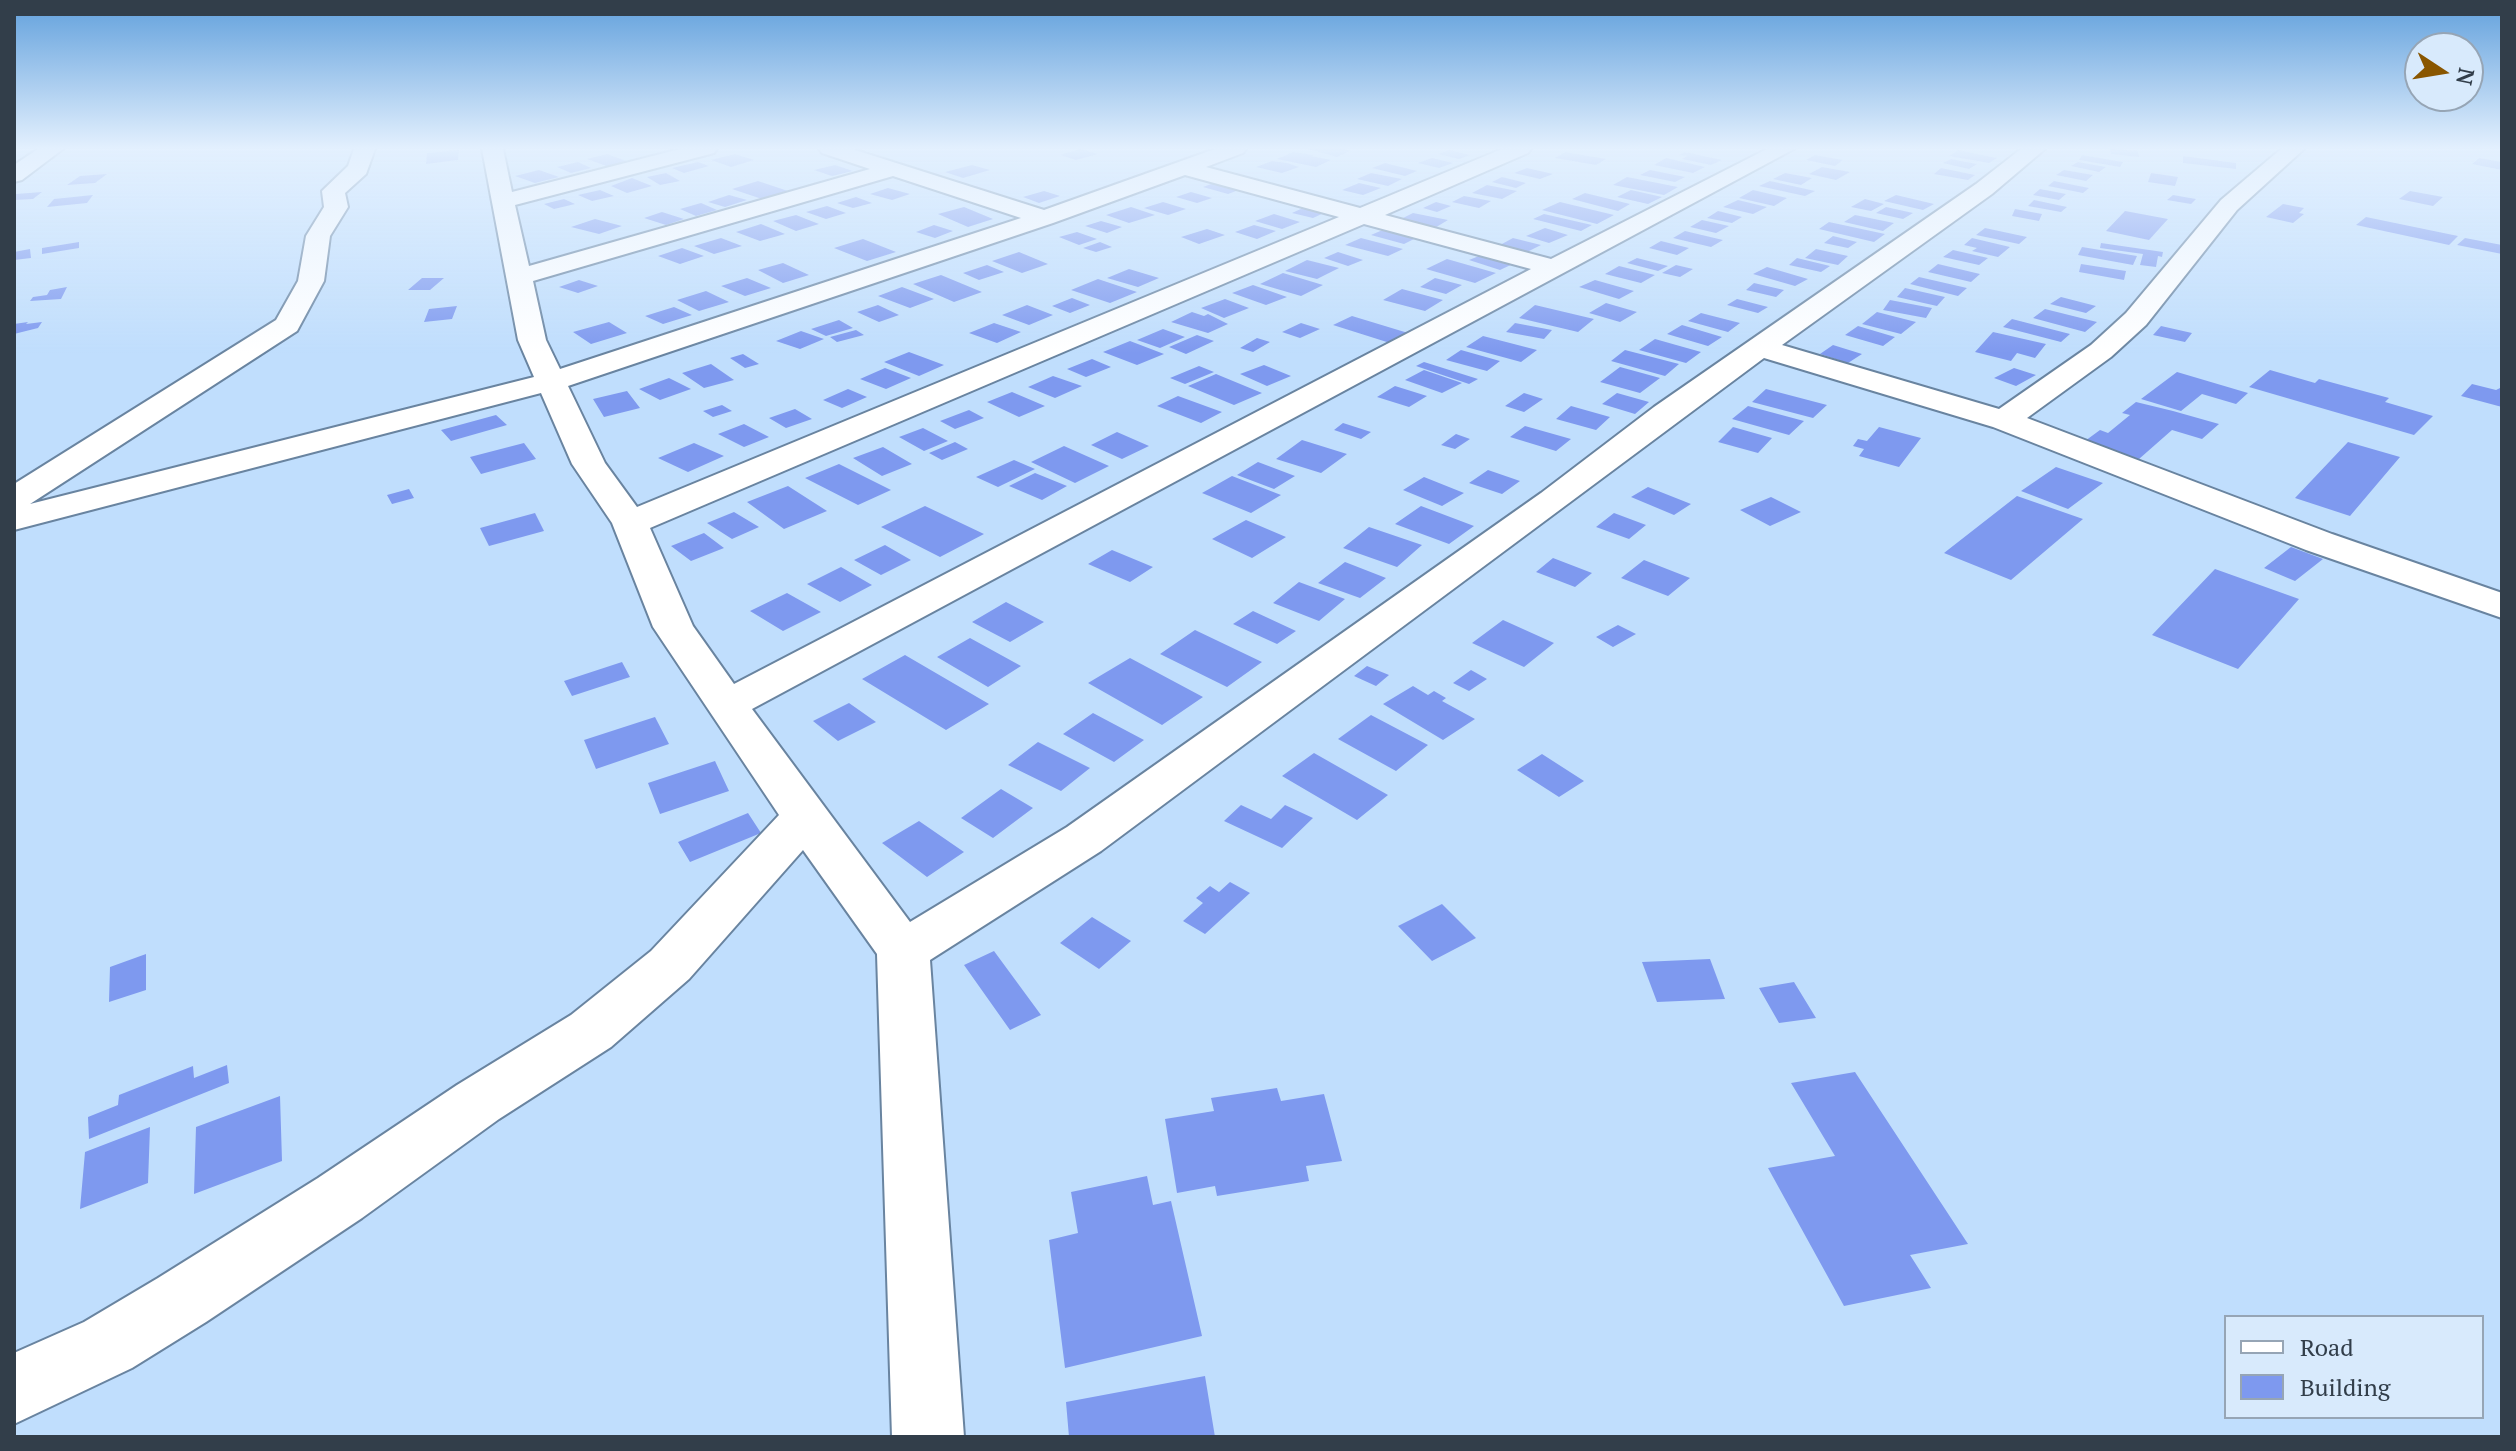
<!DOCTYPE html>
<style>
body{margin:0}
#map{position:relative;width:2516px;height:1451px;overflow:hidden;background:#c0defd;font-family:"PT Serif",serif}
canvas{display:block}
.frame{position:absolute;inset:0;border:16px solid #323e4a;pointer-events:none}
.legend{position:absolute;left:2224px;top:1315px;width:260px;height:104px;box-sizing:border-box;background:#d8eafc;border:2px solid #96a5b5;margin:0;padding:10px 14px;list-style:none;font-size:24px;color:#323e4a}
.legend li{display:flex;align-items:center;gap:16px;height:40px}
.legend b{width:40px;border:2px solid #96a5b5}
.north{position:absolute;left:2404px;top:32px;width:80px;height:80px;box-sizing:border-box;background:#d8eafc;border:2px solid #96a5b5;border-radius:50%;rotate:102deg;font-size:22px;font-weight:700;line-height:32px;text-align:center;color:#323e4a}
.north::after{content:'';display:block;margin:auto;width:28px;height:36px;background:#895600;clip-path:polygon(50% 0,100% 100%,50% 72%,0 100%)}
</style>
<div id="map">
<canvas width="2516" height="1451"></canvas>
<div class="frame"></div>
<ul class="legend">
<li><b style="height:10px;background:#fff"></b>Road</li>
<li><b style="height:22px;background:#7e99ef"></b>Building</li>
</ul>
<div class="north">N</div>
</div>
<script>
const c = document.querySelector('canvas').getContext('2d');
c.lineJoin = 'round';
function fill(path, color) { c.fillStyle = color; c.fill(path, 'evenodd'); }
const poly = rows => new Path2D(rows.map(r => 'M' + r).join(''));
function trace(path, color, width, dash) { c.strokeStyle = color; c.lineWidth = width; c.lineCap = dash ? 'butt' : 'round'; c.setLineDash(dash || []); c.stroke(path); }
fill(poly([
 [1080,149,1098,154,1076,160,1060,155],
 [1308,149,1344,149,1350,151,1337,157],
 [2110,149,2138,151,2139,157,2111,154],
 [459,150,458,160,426,164,427,153],
 [1449,150,1470,155,1459,159,1438,154],
 [1958,150,1997,158,1989,163,1949,156],
 [1293,152,1314,155,1311,156,1331,160,1316,167,1277,159],
 [1565,152,1606,159,1596,165,1555,158],
 [1685,152,1722,160,1711,165,1682,159,1687,156,1679,155],
 [607,154,629,162,609,167,587,159],
 [735,154,754,160,731,167,711,160],
 [1815,155,1843,160,1835,166,1806,160],
 [2082,155,2123,162,2120,167,2079,160],
 [2183,156,2236,163,2236,169,2183,163],
 [1432,158,1453,163,1439,168,1418,163],
 [1666,158,1705,167,1693,173,1654,165],
 [2479,158,2502,162,2502,170,2472,164],
 [1951,159,1977,164,1969,169,1943,163],
 [1272,161,1287,163,1299,167,1282,173,1256,167],
 [578,162,591,168,571,173,557,167],
 [698,162,709,166,684,173,672,168],
 [2078,162,2106,167,2099,172,2071,166],
 [1385,163,1417,171,1405,176,1372,168],
 [835,165,853,171,832,176,814,170],
 [972,165,990,170,963,178,945,172],
 [1822,167,1850,172,1836,180,1809,174],
 [1527,168,1553,174,1540,179,1514,173],
 [1941,168,1975,175,1968,180,1934,174],
 [539,170,559,177,535,183,515,176],
 [1650,170,1685,177,1675,182,1640,175],
 [2064,170,2093,175,2086,181,2056,175],
 [666,173,680,181,660,185,647,177],
 [1371,173,1402,179,1388,186,1357,179],
 [1785,173,1812,178,1801,185,1773,179],
 [2151,173,2178,177,2175,186,2148,182],
 [107,174,95,183,67,185,80,176],
 [1502,177,1526,183,1516,188,1492,182],
 [1627,177,1678,187,1664,195,1613,185],
 [632,178,652,186,627,193,611,186],
 [758,181,791,192,765,200,732,189],
 [1219,181,1244,188,1228,194,1203,187],
 [1770,181,1815,191,1805,196,1759,186],
 [2054,181,2089,188,2083,193,2048,186],
 [1359,183,1381,188,1363,195,1342,190],
 [1487,185,1517,191,1502,199,1472,193],
 [888,188,910,194,892,200,870,194],
 [2040,189,2066,194,2059,200,2033,195],
 [600,190,614,196,592,201,578,195],
 [1631,190,1662,197,1648,204,1617,197],
 [1753,190,1787,198,1774,206,1739,198],
 [1044,191,1060,196,1039,203,1023,197],
 [2410,191,2443,197,2433,206,2399,199],
 [42,192,33,199,14,200,16,194],
 [1191,192,1212,198,1197,203,1176,197],
 [1585,193,1630,204,1618,211,1572,199],
 [93,195,87,203,47,207,54,199],
 [729,195,747,200,725,207,708,202],
 [1896,195,1934,204,1923,210,1884,201],
 [2173,195,2196,199,2191,204,2167,200],
 [1464,196,1491,201,1479,208,1452,202],
 [856,197,872,203,853,208,837,203],
 [564,199,575,204,554,209,544,204],
 [1865,199,1884,204,1871,211,1851,207],
 [1738,200,1767,207,1753,214,1723,207],
 [2034,200,2067,207,2061,212,2028,206],
 [1163,202,1186,209,1168,215,1144,208],
 [1436,202,1451,206,1437,212,1423,208],
 [1560,202,1614,215,1597,224,1542,210],
 [701,203,717,210,696,216,680,209],
 [2283,204,2304,208,2299,213,2304,214,2293,223,2266,217],
 [827,206,846,213,826,219,806,212],
 [964,207,993,219,968,227,938,214],
 [1131,207,1155,215,1129,223,1106,215],
 [1305,207,1326,212,1313,218,1292,213],
 [1886,207,1913,213,1903,219,1876,213],
 [2015,209,2042,214,2039,221,2012,216],
 [1718,211,1742,217,1732,223,1707,218],
 [2125,211,2168,219,2149,240,2106,231],
 [662,212,684,219,666,225,644,218],
 [1413,213,1448,220,1433,229,1397,221],
 [1274,214,1300,222,1282,229,1255,221],
 [1544,214,1592,225,1581,231,1533,219],
 [796,215,819,224,796,231,773,221],
 [1855,215,1894,223,1883,231,1844,222],
 [2366,217,2458,236,2449,245,2356,225],
 [595,219,622,226,599,234,571,227],
 [1702,220,1729,226,1716,233,1690,227],
 [1101,221,1122,227,1107,233,1085,226],
 [1829,222,1885,234,1874,242,1819,229],
 [761,224,785,234,760,241,736,232],
 [934,225,953,231,935,238,916,232],
 [1254,225,1276,231,1257,239,1235,232],
 [1545,228,1568,235,1549,243,1526,236],
 [1985,228,2027,237,2019,244,1976,235],
 [1207,229,1225,235,1199,244,1181,237],
 [1385,229,1418,237,1404,244,1371,235],
 [1685,231,1723,240,1711,247,1673,238],
 [1077,232,1097,239,1079,245,1059,237],
 [1833,236,1857,242,1848,248,1824,243],
 [721,238,742,246,714,254,694,246],
 [1361,238,1403,249,1388,256,1345,245],
 [1513,238,1541,245,1527,252,1500,245],
 [1972,238,2010,247,1998,257,1972,251,1977,248,1964,245],
 [2465,238,2502,245,2502,254,2457,245],
 [863,239,896,252,867,261,834,248],
 [1661,241,1689,248,1677,255,1649,248],
 [79,242,79,248,42,254,42,248],
 [1100,242,1112,247,1096,252,1083,248],
 [2101,243,2163,252,2162,257,2158,256,2156,267,2140,265,2143,254,2100,248],
 [2082,247,2137,256,2133,265,2078,255],
 [682,248,704,256,680,264,658,256],
 [30,249,31,258,14,260,14,252],
 [1816,249,1848,256,1838,265,1805,258],
 [1953,250,1988,258,1979,265,1943,257],
 [1019,252,1048,264,1022,273,992,261],
 [1338,252,1363,260,1348,266,1324,258],
 [1489,252,1519,261,1500,270,1469,260],
 [1637,258,1668,266,1658,271,1627,263],
 [1797,258,1830,266,1821,272,1789,265],
 [1447,259,1496,273,1475,283,1426,269],
 [1307,260,1339,268,1317,279,1285,271],
 [783,263,809,275,783,283,758,270],
 [1938,264,1980,274,1971,282,1928,272],
 [2081,264,2126,271,2124,280,2079,272],
 [987,265,1004,272,979,280,963,273],
 [1676,265,1693,269,1680,277,1662,273],
 [1619,266,1655,275,1641,283,1605,274],
 [1767,267,1808,279,1795,286,1753,274],
 [1129,269,1159,278,1138,287,1107,278],
 [1283,273,1323,285,1301,296,1260,284],
 [941,275,982,292,954,302,913,284],
 [1919,277,1967,288,1958,296,1910,284],
 [422,278,444,278,430,290,408,290],
 [747,278,771,288,745,296,721,286],
 [1435,278,1462,285,1446,294,1420,287],
 [1098,279,1137,292,1110,303,1071,290],
 [579,280,598,286,578,293,559,287],
 [1595,280,1634,291,1619,299,1579,287],
 [1754,283,1784,290,1776,297,1746,290],
 [1253,285,1287,297,1266,305,1232,293],
 [67,287,61,299,30,301,33,297,47,295,50,290],
 [902,287,934,299,910,308,878,296],
 [1905,288,1945,297,1937,306,1897,297],
 [1402,289,1443,300,1425,311,1383,300],
 [706,291,729,302,699,311,677,300],
 [2061,297,2096,306,2086,313,2050,304],
 [1072,298,1090,305,1070,313,1052,306],
 [1225,299,1249,308,1224,318,1201,308],
 [1737,299,1768,307,1758,313,1727,305],
 [1890,300,1932,308,1926,318,1883,310],
 [1606,303,1637,312,1620,322,1589,313],
 [878,305,899,315,879,322,857,312],
 [1027,305,1053,315,1029,325,1002,315],
 [1535,305,1594,319,1578,332,1519,318],
 [457,306,452,319,424,322,429,309],
 [674,307,692,315,663,324,645,316],
 [2045,309,2097,322,2085,332,2033,318],
 [1192,312,1204,316,1208,314,1228,324,1208,333,1171,322],
 [1877,312,1916,322,1901,334,1862,324],
 [1701,313,1740,323,1728,332,1688,321],
 [1352,316,1408,333,1390,343,1333,325],
 [2012,319,2070,334,2061,342,2003,327],
 [839,320,853,328,826,336,811,329],
 [28,322,26,324,42,322,38,328,14,334,14,324],
 [609,322,627,333,591,344,573,332],
 [994,323,1021,332,997,343,969,333],
 [1301,323,1320,329,1300,338,1282,332],
 [1515,323,1552,330,1544,339,1506,332],
 [1682,325,1722,337,1708,346,1667,334],
 [1858,326,1895,337,1883,346,1845,335],
 [2161,326,2192,333,2185,342,2153,335],
 [1163,329,1185,337,1160,348,1137,340],
 [856,330,864,335,837,342,830,337],
 [801,331,824,339,800,349,776,341],
 [1993,332,2046,344,2035,358,2017,353,2011,361,1975,352],
 [1197,335,1214,341,1186,354,1169,347],
 [1483,336,1537,350,1521,362,1466,347],
 [1257,338,1270,342,1253,352,1240,348],
 [1655,339,1701,352,1686,363,1639,350],
 [1130,341,1164,354,1137,365,1103,352],
 [1833,345,1862,354,1848,363,1820,354],
 [1461,350,1500,361,1487,371,1446,360],
 [1625,350,1679,364,1665,376,1611,361],
 [909,352,944,365,919,376,884,362],
 [743,354,759,364,745,368,730,358],
 [1092,359,1111,367,1086,377,1067,369],
 [1424,362,1478,379,1469,384,1416,366],
 [711,364,734,380,704,388,682,373],
 [1264,365,1291,376,1267,386,1240,374],
 [1199,366,1214,372,1185,384,1170,378],
 [1620,367,1642,373,1660,378,1640,393,1600,382],
 [885,368,911,378,886,389,860,379],
 [2014,368,2036,375,2016,386,1994,378],
 [1424,370,1462,383,1442,393,1405,380],
 [2270,370,2315,383,2319,379,2389,398,2385,402,2433,416,2414,435,2249,387],
 [2177,372,2248,393,2236,404,2202,394,2181,411,2141,399],
 [1216,374,1262,393,1234,405,1188,386],
 [1053,376,1082,386,1055,398,1028,387],
 [669,378,691,389,660,400,639,389],
 [2472,384,2496,390,2502,387,2502,407,2461,396],
 [1395,386,1427,396,1409,407,1377,397],
 [848,389,867,397,842,408,823,400],
 [1766,389,1827,405,1813,418,1752,402],
 [627,391,640,408,604,417,593,399],
 [1012,392,1045,406,1019,417,987,402],
 [1524,393,1543,399,1524,412,1505,406],
 [1617,393,1649,402,1635,414,1602,404],
 [1178,396,1222,412,1201,423,1157,406],
 [2136,402,2173,411,2219,424,2202,439,2172,430,2139,459,2085,441,2100,430,2108,433,2130,415,2122,413],
 [722,405,732,411,713,417,703,411],
 [1571,406,1610,417,1596,430,1556,419],
 [1748,406,1804,421,1789,435,1732,419],
 [795,409,812,419,786,428,769,418],
 [969,410,984,418,955,429,940,421],
 [496,415,507,425,451,441,441,430],
 [1343,423,1371,432,1361,439,1334,430],
 [744,424,769,437,744,447,718,434],
 [1525,426,1571,439,1556,451,1510,437],
 [1733,427,1772,438,1758,453,1718,442],
 [1879,427,1921,438,1899,467,1859,456,1864,449,1853,446,1858,439,1867,441],
 [923,428,948,441,924,451,899,437],
 [1117,432,1149,446,1122,459,1091,445],
 [1456,434,1470,439,1455,449,1441,445],
 [1302,440,1347,454,1321,473,1276,459],
 [955,442,968,449,942,460,929,453],
 [2348,442,2400,457,2350,516,2295,498],
 [524,443,536,459,481,474,470,457],
 [694,443,724,456,688,472,658,458],
 [1064,446,1109,466,1075,483,1031,462],
 [883,447,912,464,882,476,853,458],
 [1014,460,1035,469,998,487,976,477],
 [1258,462,1295,476,1274,489,1237,475],
 [839,464,891,490,858,505,805,478],
 [2056,467,2103,483,2068,509,2021,491],
 [1488,470,1520,481,1502,494,1469,483],
 [1035,473,1067,486,1042,500,1009,486],
 [1232,476,1281,495,1251,513,1202,493],
 [1424,477,1464,493,1442,506,1403,490],
 [788,486,827,511,784,529,747,502],
 [1648,487,1691,504,1674,515,1631,497],
 [409,489,414,498,392,504,387,495],
 [2017,496,2083,519,2011,580,1944,553],
 [1771,497,1801,512,1770,526,1740,510],
 [925,506,984,534,940,557,881,527],
 [1421,506,1474,526,1449,544,1395,524],
 [734,512,759,527,732,539,707,523],
 [535,513,544,531,489,546,480,528],
 [1614,513,1646,525,1629,539,1596,527],
 [1246,520,1286,537,1252,558,1212,539],
 [1369,527,1422,545,1397,567,1343,548],
 [704,533,724,548,691,561,671,546],
 [885,545,911,560,881,575,854,560],
 [2291,547,2323,559,2295,581,2264,568],
 [1112,550,1153,567,1130,582,1088,564],
 [1553,558,1592,573,1575,587,1536,572],
 [1644,560,1690,578,1668,596,1621,578],
 [1345,562,1386,578,1360,598,1318,583],
 [841,567,872,585,840,602,807,584],
 [2215,569,2299,599,2238,669,2152,635],
 [1299,582,1345,599,1319,621,1273,603],
 [787,593,821,612,783,631,750,611],
 [1006,602,1044,622,1010,642,972,622],
 [1253,611,1296,631,1277,644,1233,624],
 [1503,620,1554,643,1524,667,1472,643],
 [1618,625,1636,634,1613,647,1596,637],
 [1195,630,1262,662,1227,687,1160,654],
 [970,638,1021,666,988,687,937,657],
 [905,655,989,704,946,730,862,679],
 [1130,658,1203,697,1162,725,1088,683],
 [622,662,630,677,572,696,564,681],
 [1367,666,1389,675,1376,686,1354,676],
 [1471,670,1487,679,1469,691,1453,683],
 [1413,686,1428,695,1434,691,1446,698,1442,701,1475,719,1443,740,1383,704],
 [849,703,876,722,838,741,813,721],
 [1093,713,1144,740,1114,762,1063,734],
 [1371,715,1428,745,1396,771,1338,739],
 [655,717,669,744,596,769,584,740],
 [1038,742,1090,768,1061,791,1008,765],
 [1314,753,1388,795,1357,820,1282,776],
 [1542,754,1584,781,1559,797,1517,770],
 [715,761,729,791,660,814,648,783],
 [1001,789,1033,808,993,838,961,818],
 [1241,805,1271,819,1285,805,1313,818,1282,848,1224,821],
 [748,813,761,833,690,862,678,842],
 [919,821,964,852,927,877,882,843],
 [1230,882,1250,893,1205,934,1183,921,1203,903,1196,898,1210,886,1219,892],
 [1442,904,1476,938,1432,961,1398,926],
 [1092,917,1131,941,1099,969,1060,943],
 [994,951,1041,1015,1010,1030,964,965],
 [146,954,146,990,109,1002,110,967],
 [1710,959,1725,999,1657,1002,1642,962],
 [1794,982,1816,1018,1779,1023,1759,988],
 [227,1065,229,1083,89,1139,88,1117,118,1105,119,1095,193,1066,194,1078],
 [1855,1072,1968,1244,1910,1255,1931,1288,1844,1306,1768,1168,1835,1156,1791,1083],
 [1277,1088,1281,1101,1324,1094,1342,1161,1306,1166,1309,1181,1217,1196,1215,1186,1177,1193,1165,1119,1214,1111,1211,1098],
 [280,1096,282,1161,194,1194,196,1127],
 [150,1127,148,1183,80,1209,85,1152],
 [1147,1176,1153,1205,1171,1201,1202,1336,1065,1368,1049,1240,1078,1233,1071,1192],
 [1205,1376,1215,1437,1069,1437,1066,1402]
]), '#7e99ef');
const minor = poly([
 [38,149,63,149,22,180,14,182,14,165,38,149],
 [354,149,375,149,366,174,345,193,348,207,330,236,324,281,297,331,30,504,534,377,518,340,482,149,503,149,512,192,680,149,717,149,714,153,515,205,529,266,870,169,822,153,819,149,852,149,1044,210,1215,149,1246,149,1243,153,1206,167,1360,208,1502,149,1531,149,1528,153,1385,215,1551,259,1767,149,1794,149,752,709,910,922,1067,827,1541,493,1654,407,1976,184,2021,149,2045,149,1992,194,1782,345,1999,409,2091,345,2126,313,2221,200,2281,149,2304,149,2237,210,2146,325,2111,357,2027,418,2332,534,2502,593,2502,618,2306,550,1993,427,1764,358,1101,851,930,960,964,1437,892,1437,877,954,803,850,689,979,611,1047,499,1119,362,1218,206,1322,132,1368,14,1424,14,1353,84,1322,158,1278,318,1178,457,1085,571,1015,651,951,779,815,653,627,612,523,572,464,541,393,14,530,14,484,276,320,298,281,306,236,324,207,322,191,348,166,354,149],
 [1185,175,1339,217,637,507,605,463,568,386,1053,223,1185,175],
 [893,176,1021,218,560,369,546,340,533,281,893,176],
 [1364,224,1531,269,734,684,693,626,650,528,1364,224]
]);
trace(minor, '#6984a0', 4);
fill(minor, '#fff');
const sky = c.createLinearGradient(0, 0, 0, 353);
sky.addColorStop(0, '#61a0dc');
sky.addColorStop(0.42, '#e3f0fe');
sky.addColorStop(1, '#e3f0fe00');
c.fillStyle = sky;
c.fillRect(0, 0, 2516, 353);
</script>
